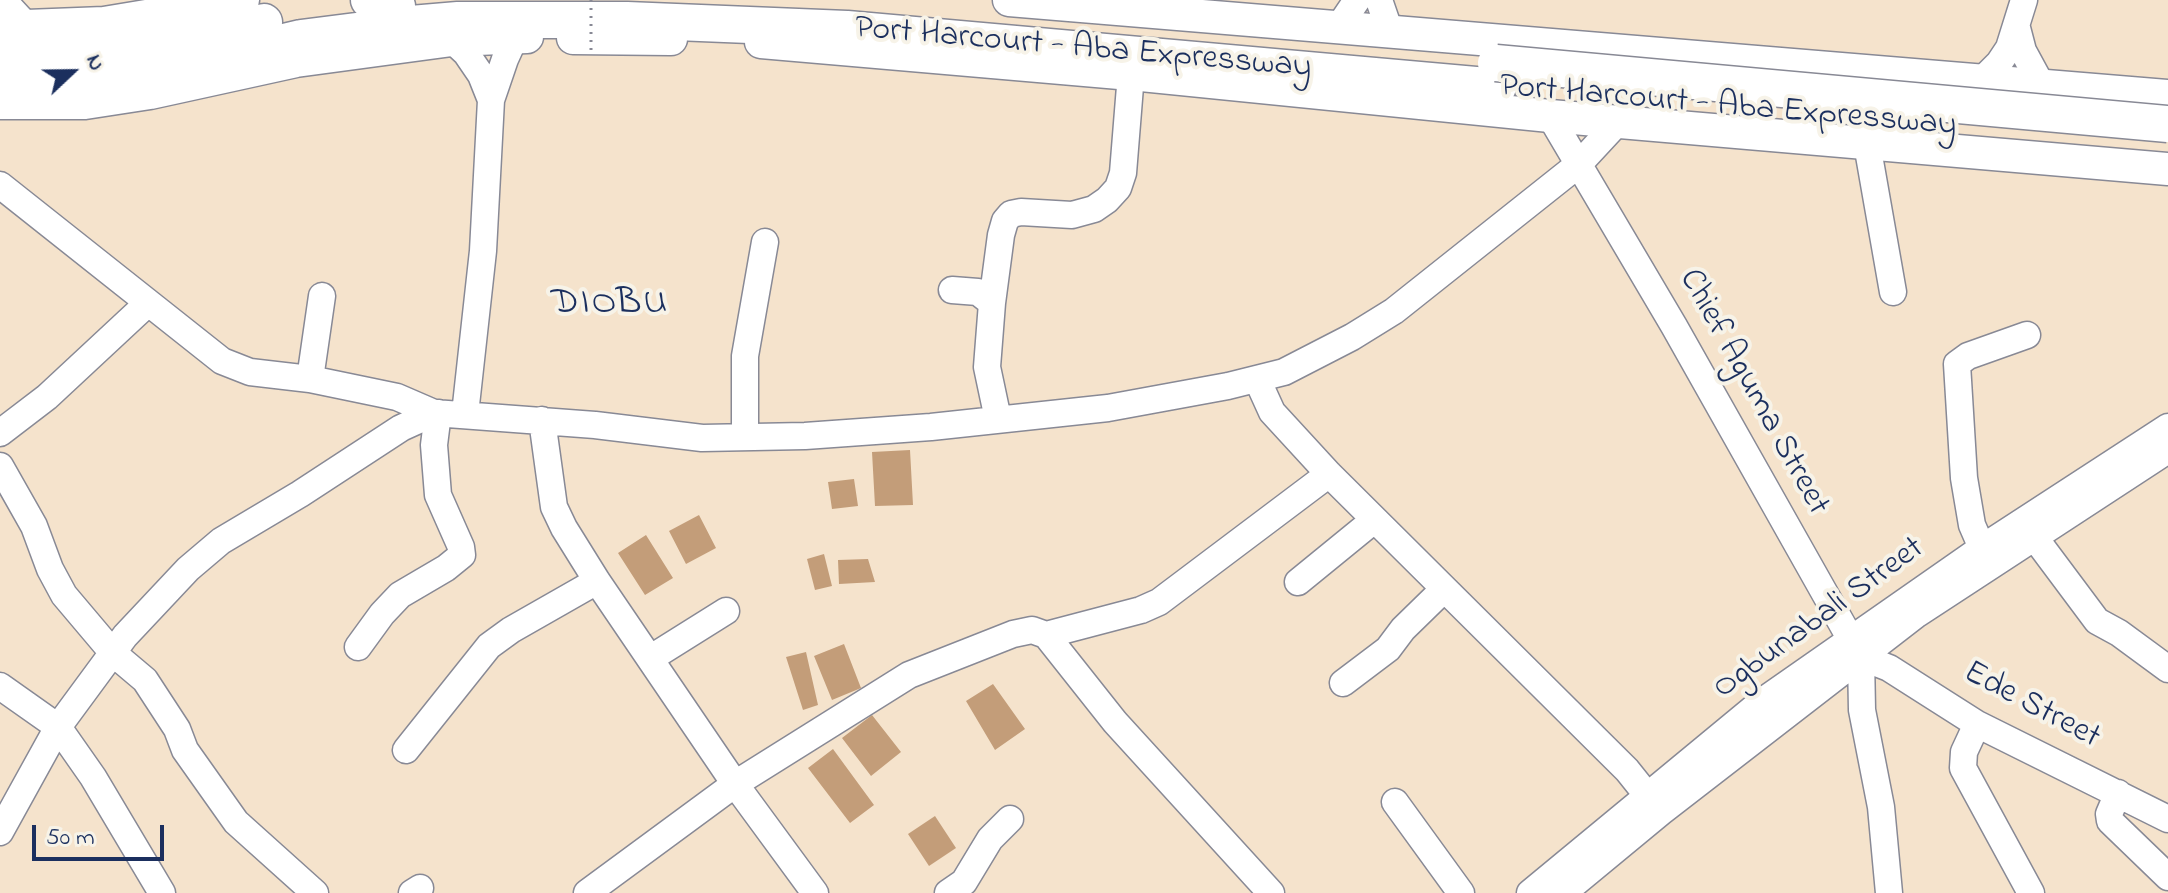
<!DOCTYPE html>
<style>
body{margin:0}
#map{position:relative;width:2168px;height:893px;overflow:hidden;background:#f5e3cc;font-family:"Indie Flower",sans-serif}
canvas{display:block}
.north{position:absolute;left:32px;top:32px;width:80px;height:80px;-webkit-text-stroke:6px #f7f3e8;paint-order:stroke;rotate:68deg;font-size:22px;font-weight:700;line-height:32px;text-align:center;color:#1b2f5e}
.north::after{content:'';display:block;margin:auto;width:28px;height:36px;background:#1b2f5e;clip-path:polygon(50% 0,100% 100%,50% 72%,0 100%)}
.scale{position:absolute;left:32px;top:825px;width:132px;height:36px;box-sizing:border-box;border:4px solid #1b2f5e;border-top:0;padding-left:10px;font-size:24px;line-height:28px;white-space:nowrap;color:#1b2f5e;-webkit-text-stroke:6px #f7f3e8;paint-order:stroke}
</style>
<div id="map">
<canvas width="2168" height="893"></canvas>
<div class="north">N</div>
<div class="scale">50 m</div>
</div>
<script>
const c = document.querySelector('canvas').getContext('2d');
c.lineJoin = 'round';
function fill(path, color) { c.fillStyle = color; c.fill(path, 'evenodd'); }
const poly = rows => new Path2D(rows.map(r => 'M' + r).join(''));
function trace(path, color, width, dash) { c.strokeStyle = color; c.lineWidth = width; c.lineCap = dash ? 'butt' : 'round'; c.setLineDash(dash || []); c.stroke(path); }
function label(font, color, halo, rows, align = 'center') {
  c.font = font + ' "Indie Flower",sans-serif'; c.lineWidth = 8; c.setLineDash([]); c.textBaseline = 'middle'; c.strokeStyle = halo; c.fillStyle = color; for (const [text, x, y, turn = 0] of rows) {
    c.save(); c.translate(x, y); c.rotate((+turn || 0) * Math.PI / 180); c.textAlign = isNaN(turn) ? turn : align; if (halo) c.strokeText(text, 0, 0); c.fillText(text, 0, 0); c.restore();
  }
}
fill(poly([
 [910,450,913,505,875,506,872,452],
 [854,479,858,506,832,509,828,482],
 [699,515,716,548,686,564,669,531],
 [646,535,673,578,645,595,618,553],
 [824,554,832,586,815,590,807,559],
 [868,559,875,582,839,584,838,560],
 [844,644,861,688,832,700,814,656],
 [806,652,818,705,803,710,786,657],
 [993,684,1025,729,995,750,966,701],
 [872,715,901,752,871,776,842,738],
 [833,749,874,805,850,823,808,768],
 [935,816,956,848,929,866,908,834]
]), '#c39d79');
const minor = poly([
 [3,0,28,27],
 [1379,0,1390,32],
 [1338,28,1357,0],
 [2017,28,2023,51,2042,86],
 [452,40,466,53,481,75,491,100],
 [1981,81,1999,63,2009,48,2024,0],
 [1550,116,1674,326,1859,654],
 [1867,144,1893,292],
 [0,185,222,361,250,372,310,379,397,397,434,413,595,425,702,438,805,436,931,427,1108,408,1228,386,1284,372,1352,337,1394,311,1579,164,1618,122],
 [952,290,978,292,992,303,987,367,998,419],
 [992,303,1001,235,1005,221,1011,214,1021,212,1072,215,1094,209,1107,200,1118,188,1123,173,1131,74],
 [310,379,322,296],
 [1257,379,1272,412,1329,474,1627,770,1647,795],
 [465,414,483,251,491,100,505,59,515,37],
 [542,420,554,507,564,528,597,581,735,784,815,893],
 [0,433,47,397,148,303],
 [745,437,745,356,765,242],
 [0,466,34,526,50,569,64,595,113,653,145,680,177,729,185,750,236,822,315,893],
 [2035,538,2097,621,2119,633,2168,669],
 [1982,548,1972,525,1964,478,1957,364,1968,356,2027,335],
 [1298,582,1374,520],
 [1046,635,1141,610,1159,602,1329,474],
 [358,647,382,614,400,595,446,568,462,555,461,547,438,495,434,445,438,413],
 [1861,657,1889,668,1977,724,2168,819],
 [1861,657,1862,710,1881,807,1889,893],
 [651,658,726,611],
 [1343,683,1388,649,1403,629,1444,589],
 [0,686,58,727,93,777,162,893],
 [1977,724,1964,752,1963,768,2031,893],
 [406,750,489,646,511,630,597,581],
 [2118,793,2109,814,2110,821,2168,877],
 [1395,802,1461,893],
 [0,832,58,727,125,636,188,569,221,541,300,494,401,428,434,413],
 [412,893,420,888],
 [587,893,735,784,909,675,1013,634,1032,630,1046,635,1115,722,1271,893],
 [948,893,964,882,990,839,1010,819],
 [1530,893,1760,703,1982,548,2168,427],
 [1563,893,1661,812,1917,614,2168,450]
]);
const major = poly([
 [1009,0,2168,96],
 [0,27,104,23,243,0],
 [573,38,671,39],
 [761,42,1131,74,1550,116,2168,169],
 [0,103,85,103,150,93,296,61,452,40,527,37]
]);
const highway = poly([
 [369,0,387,2,397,6],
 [0,50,101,49,194,37,264,22],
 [0,80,97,79,135,74,170,69,301,38,411,24,458,20,627,20,847,29,1498,87]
]);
trace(minor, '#888995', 29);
trace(major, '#888995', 35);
trace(highway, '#888995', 39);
trace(minor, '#fff', 26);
trace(major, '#fff', 32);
trace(highway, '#fff', 36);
const highwayBridge = poly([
 [1496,63,2168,124]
]);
trace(highwayBridge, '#888995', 39, []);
trace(poly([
 [591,0,591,55]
]), '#888995', 3, [2, 6]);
trace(highwayBridge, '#fff', 36);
label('34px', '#1b2f5e', '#f7f3e8', [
 ["Port Harcourt - Aba Expressway",1083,50,5],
 ["Port Harcourt - Aba Expressway",1728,108,5],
 ["Chief Aguma Street",1752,393,61],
 ["Ogbunabali Street",1820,620,-36],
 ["Ede Street",2031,707,28]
]);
c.letterSpacing = '2px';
label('38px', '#1b2f5e', '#f7f3e8', [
 ["DIOBU",610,306]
]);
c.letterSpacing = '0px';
</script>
